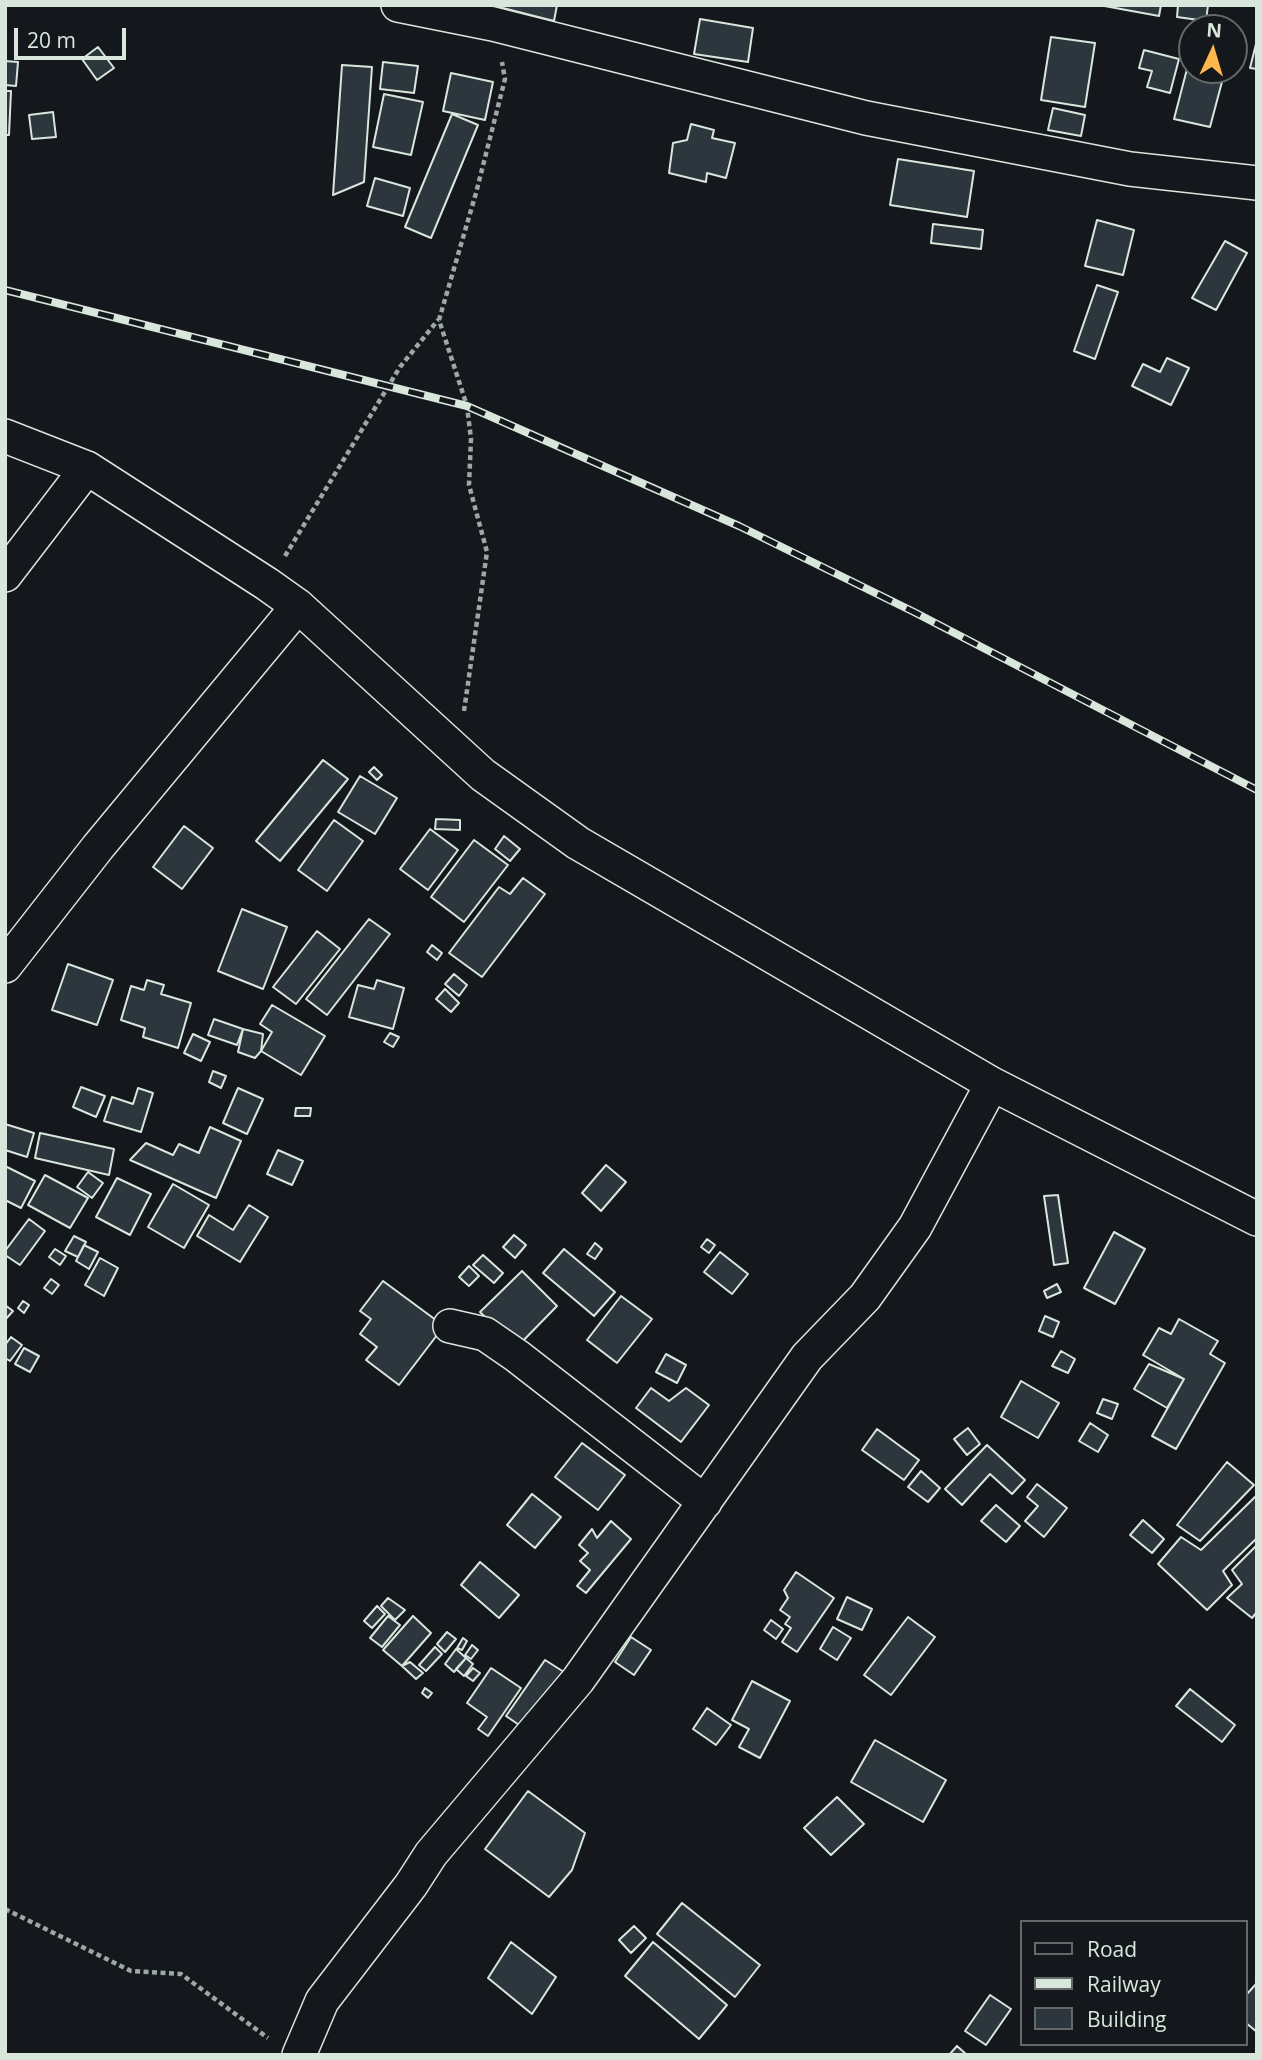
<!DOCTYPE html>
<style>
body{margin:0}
#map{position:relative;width:1262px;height:2060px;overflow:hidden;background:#14181c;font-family:"Open Sans",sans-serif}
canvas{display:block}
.frame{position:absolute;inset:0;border:7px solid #d8e6dc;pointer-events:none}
.legend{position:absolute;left:1020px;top:1920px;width:228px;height:126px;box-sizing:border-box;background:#14181c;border:2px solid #626a69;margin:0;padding:9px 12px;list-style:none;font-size:21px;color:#d8e6dc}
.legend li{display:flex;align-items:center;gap:14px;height:35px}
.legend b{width:35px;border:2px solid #626a69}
.north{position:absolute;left:1178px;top:14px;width:70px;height:70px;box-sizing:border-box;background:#14181c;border:2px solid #626a69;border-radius:50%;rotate:4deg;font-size:19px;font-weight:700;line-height:28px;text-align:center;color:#d8e6dc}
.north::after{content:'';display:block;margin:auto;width:24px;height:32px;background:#ffb74d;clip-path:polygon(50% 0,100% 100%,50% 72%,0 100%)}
.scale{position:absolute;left:14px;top:28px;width:112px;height:32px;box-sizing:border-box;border:4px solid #d8e6dc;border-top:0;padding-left:9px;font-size:21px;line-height:24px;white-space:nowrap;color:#d8e6dc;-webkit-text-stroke:5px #14181c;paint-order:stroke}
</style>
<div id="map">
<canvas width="1262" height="2060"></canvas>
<div class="frame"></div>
<ul class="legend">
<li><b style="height:9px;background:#14181c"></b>Road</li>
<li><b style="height:9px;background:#d8e6dc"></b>Railway</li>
<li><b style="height:19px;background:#2c363c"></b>Building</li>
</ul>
<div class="north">N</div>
<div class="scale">20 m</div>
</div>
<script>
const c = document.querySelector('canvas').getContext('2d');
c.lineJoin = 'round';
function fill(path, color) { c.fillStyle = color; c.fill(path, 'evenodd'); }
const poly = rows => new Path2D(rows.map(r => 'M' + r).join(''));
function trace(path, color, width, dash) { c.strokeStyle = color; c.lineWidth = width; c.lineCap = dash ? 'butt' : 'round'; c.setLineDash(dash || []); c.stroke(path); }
const building = poly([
 [491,5,557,5,554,21,491,5],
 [1099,5,1161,5,1159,16,1099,5],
 [1178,5,1208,5,1206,21,1177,17,1178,5],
 [700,19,753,28,748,62,694,54,700,19],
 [1051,37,1095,43,1085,107,1041,100,1051,37],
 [1257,40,1257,69,1250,68,1257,40],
 [98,47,114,68,97,80,82,59,98,47],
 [1144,50,1179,59,1170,93,1147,87,1152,71,1139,68,1144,50],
 [5,61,18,62,16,86,5,85,5,61],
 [383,62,418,66,414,93,380,89,383,62],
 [342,65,372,67,364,182,333,195,342,65],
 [1187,69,1223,78,1210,127,1174,119,1187,69],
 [451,73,493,82,485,120,443,111,451,73],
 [5,91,11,91,9,135,5,135,5,91],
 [384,94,423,102,411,155,373,147,384,94],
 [1053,108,1085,115,1081,136,1048,130,1053,108],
 [53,112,56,137,32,139,29,115,53,112],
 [452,114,478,125,431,238,405,227,452,114],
 [691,124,714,130,712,138,735,143,726,178,707,173,706,182,669,173,673,143,687,140,691,124],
 [898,159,974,171,967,217,890,205,898,159],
 [375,178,410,188,403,216,367,206,375,178],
 [1097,220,1134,230,1123,275,1085,266,1097,220],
 [933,224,983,230,981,249,931,243,933,224],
 [1225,241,1247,253,1216,310,1192,298,1225,241],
 [1097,285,1118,292,1095,359,1074,351,1097,285],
 [1167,358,1189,368,1171,405,1132,386,1143,364,1160,372,1167,358],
 [323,760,348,779,280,861,256,841,323,760],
 [374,767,382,775,377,780,369,772,374,767],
 [360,776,397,798,375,834,338,812,360,776],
 [436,819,460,820,460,830,435,829,436,819],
 [334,820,363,841,327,891,298,870,334,820],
 [184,826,213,848,182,889,153,867,184,826],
 [430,829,458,850,428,890,400,869,430,829],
 [504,836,520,849,510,861,495,849,504,836],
 [474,840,508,865,464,922,431,897,474,840],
 [523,878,545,894,482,977,449,953,499,887,510,894,523,878],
 [242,909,287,927,263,989,218,971,242,909],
 [369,919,390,934,327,1015,306,999,369,919],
 [317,931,340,949,296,1004,273,987,317,931],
 [432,945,442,953,437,960,427,952,432,945],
 [68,964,113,980,97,1025,52,1010,68,964],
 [454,974,467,985,459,996,445,984,454,974],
 [147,980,164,985,161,994,191,1003,178,1048,143,1037,145,1028,121,1020,131,986,144,990,147,980],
 [377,980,404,988,393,1029,349,1017,358,985,374,989,377,980],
 [445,989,459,1003,451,1012,436,999,445,989],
 [272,1005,325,1036,301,1075,261,1051,272,1032,260,1024,272,1005],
 [214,1019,243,1029,237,1045,208,1035,214,1019],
 [243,1029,263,1034,261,1051,255,1058,238,1052,243,1029],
 [390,1033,399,1037,393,1047,384,1042,390,1033],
 [193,1034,210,1042,201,1061,184,1053,193,1034],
 [213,1071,226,1076,221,1088,209,1082,213,1071],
 [81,1087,105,1096,96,1117,73,1107,81,1087],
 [138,1088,153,1093,141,1132,104,1121,112,1097,133,1104,138,1088],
 [238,1088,263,1099,247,1134,223,1123,238,1088],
 [296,1108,311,1108,310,1116,295,1116,296,1108],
 [5,1124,34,1133,27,1157,5,1150,5,1124],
 [210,1127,241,1141,216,1198,130,1160,146,1143,173,1155,179,1144,199,1153,210,1127],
 [40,1133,114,1149,109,1175,35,1158,40,1133],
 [278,1150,303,1161,292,1185,267,1174,278,1150],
 [606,1165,626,1182,601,1211,582,1193,606,1165],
 [5,1166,35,1181,21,1208,5,1200,5,1166],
 [88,1172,103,1183,92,1198,77,1187,88,1172],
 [45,1175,88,1198,70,1228,28,1205,45,1175],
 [117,1178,151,1194,130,1235,96,1217,117,1178],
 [173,1184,209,1205,184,1248,148,1227,173,1184],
 [1058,1195,1068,1263,1054,1265,1044,1196,1058,1195],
 [249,1205,268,1217,240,1262,197,1236,209,1215,233,1230,249,1205],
 [29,1219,45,1231,20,1265,5,1255,5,1251,29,1219],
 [1114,1232,1145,1249,1115,1304,1084,1288,1114,1232],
 [514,1235,526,1245,515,1258,503,1247,514,1235],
 [74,1236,86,1242,78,1257,65,1251,74,1236],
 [707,1239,715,1245,709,1253,701,1247,707,1239],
 [595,1243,602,1249,595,1259,587,1254,595,1243],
 [84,1245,98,1252,89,1269,76,1261,84,1245],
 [55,1249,66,1256,60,1265,49,1257,55,1249],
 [564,1249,615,1292,594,1316,543,1273,564,1249],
 [720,1252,748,1274,732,1294,704,1272,720,1252],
 [483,1255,503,1273,494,1283,473,1265,483,1255],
 [100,1258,118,1268,104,1296,85,1285,100,1258],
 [469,1266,479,1276,469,1286,459,1277,469,1266],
 [522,1271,557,1306,516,1348,480,1312,522,1271],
 [51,1279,59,1285,52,1294,44,1288,51,1279],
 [383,1281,444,1326,399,1385,366,1360,377,1347,360,1334,371,1319,360,1311,383,1281],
 [1057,1284,1061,1292,1047,1298,1044,1291,1057,1284],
 [621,1296,652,1319,617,1363,587,1340,621,1296],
 [23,1301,29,1305,24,1313,18,1308,23,1301],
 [5,1305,13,1311,5,1320,5,1305],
 [1045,1316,1059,1322,1053,1337,1039,1331,1045,1316],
 [1179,1319,1218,1341,1210,1354,1225,1363,1176,1449,1152,1436,1184,1379,1143,1355,1159,1328,1171,1334,1179,1319],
 [11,1337,22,1345,10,1361,5,1358,5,1345,11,1337],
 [24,1348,39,1356,30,1372,15,1364,24,1348],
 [1061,1351,1075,1359,1068,1373,1052,1366,1061,1351],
 [666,1354,686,1365,677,1383,656,1372,666,1354],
 [1149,1364,1184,1379,1167,1408,1134,1389,1149,1364],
 [1021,1381,1059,1403,1038,1438,1001,1417,1021,1381],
 [651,1388,669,1401,686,1388,709,1405,681,1442,636,1408,651,1388],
 [1103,1399,1118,1404,1112,1419,1097,1413,1103,1399],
 [1090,1423,1108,1435,1098,1452,1079,1441,1090,1423],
 [968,1428,980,1444,967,1455,954,1439,968,1428],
 [877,1429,919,1460,904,1480,862,1450,877,1429],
 [582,1443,625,1475,598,1510,555,1477,582,1443],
 [987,1445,1025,1480,1012,1494,990,1474,962,1505,945,1489,987,1445],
 [1227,1462,1254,1485,1200,1541,1177,1525,1227,1462],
 [921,1471,940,1488,928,1502,908,1487,921,1471],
 [1037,1484,1067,1508,1044,1537,1025,1521,1038,1506,1027,1497,1037,1484],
 [532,1494,561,1517,535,1548,507,1525,532,1494],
 [1257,1495,1257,1538,1223,1571,1232,1585,1207,1610,1158,1564,1181,1537,1201,1550,1257,1495],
 [996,1505,1020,1526,1006,1542,981,1521,996,1505],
 [1143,1520,1164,1539,1152,1553,1130,1535,1143,1520],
 [611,1521,631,1539,586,1593,577,1586,590,1570,580,1561,588,1553,579,1545,592,1529,597,1538,611,1521],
 [1257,1545,1257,1612,1252,1618,1227,1598,1242,1584,1232,1570,1257,1545],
 [480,1562,519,1595,499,1618,461,1585,480,1562],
 [796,1572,834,1598,797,1652,782,1642,791,1628,785,1624,790,1617,780,1610,788,1598,784,1590,796,1572],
 [847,1597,872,1609,862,1630,837,1619,847,1597],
 [388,1598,405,1610,395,1620,381,1606,388,1598],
 [377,1606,385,1614,372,1628,364,1621,377,1606],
 [388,1616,400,1625,382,1647,370,1638,388,1616],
 [413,1616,431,1633,402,1666,383,1650,413,1616],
 [908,1617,935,1637,891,1695,864,1675,908,1617],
 [771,1620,783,1629,776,1639,764,1630,771,1620],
 [833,1627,851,1638,837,1660,820,1649,833,1627],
 [447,1632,456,1639,445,1652,437,1644,447,1632],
 [631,1637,651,1650,634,1675,615,1662,631,1637],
 [463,1638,467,1641,462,1650,457,1648,463,1638],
 [472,1645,478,1650,471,1659,465,1655,472,1645],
 [435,1647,442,1654,426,1671,419,1665,435,1647],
 [456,1649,466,1658,454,1672,445,1664,456,1649],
 [466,1658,473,1664,464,1676,456,1669,466,1658],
 [545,1660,564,1672,525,1729,506,1716,545,1660],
 [410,1662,423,1673,416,1679,402,1666,410,1662],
 [473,1668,480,1673,473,1681,466,1676,473,1668],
 [491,1668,521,1688,488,1736,478,1729,487,1717,467,1703,491,1668],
 [752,1681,790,1701,760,1758,739,1747,749,1729,732,1720,752,1681],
 [425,1688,432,1693,428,1698,422,1693,425,1688],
 [1190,1689,1235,1725,1222,1742,1176,1706,1190,1689],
 [707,1708,731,1725,716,1745,693,1729,707,1708],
 [875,1740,946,1780,923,1822,851,1782,875,1740],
 [528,1791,585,1833,572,1870,549,1897,485,1849,528,1791],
 [837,1797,864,1824,831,1855,804,1828,837,1797],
 [682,1903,760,1965,735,1997,657,1934,682,1903],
 [634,1926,646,1938,631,1953,619,1940,634,1926],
 [511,1942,556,1977,532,2014,488,1978,511,1942],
 [653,1942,727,2005,699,2039,625,1976,653,1942],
 [1257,1983,1257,2032,1246,2023,1246,1995,1257,1983],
 [990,1995,1011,2009,986,2045,965,2031,990,1995],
 [957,2046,967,2055,949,2055,957,2046]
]);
fill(building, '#2c363c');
trace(building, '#d8e6dc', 2);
const street = poly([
 [398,5,493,24,866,118,1130,169,1257,183],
 [5,436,87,468,267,584,298,606,483,775,578,843,992,1084,1257,1219],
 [5,575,87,468],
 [5,966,98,847,298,606],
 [450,1326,485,1334,517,1356,705,1502],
 [299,2055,322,2001,411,1885,431,1854,578,1680,807,1357,865,1297,915,1227,992,1084]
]);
trace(street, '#d8e6dc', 36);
trace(poly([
 [285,556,400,367,438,320],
 [464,711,487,552,469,485,471,439,467,406,439,320,476,193,505,79,502,62],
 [5,1909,131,1971,181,1974,268,2038]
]), '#9da8a2', 4.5, [5, 3.5]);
trace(street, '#14181c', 33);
const rail = poly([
 [5,290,467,406,739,526,914,612,1257,790]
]);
trace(rail, '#d8e6dc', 8);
trace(rail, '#14181c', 5, [16]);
</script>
